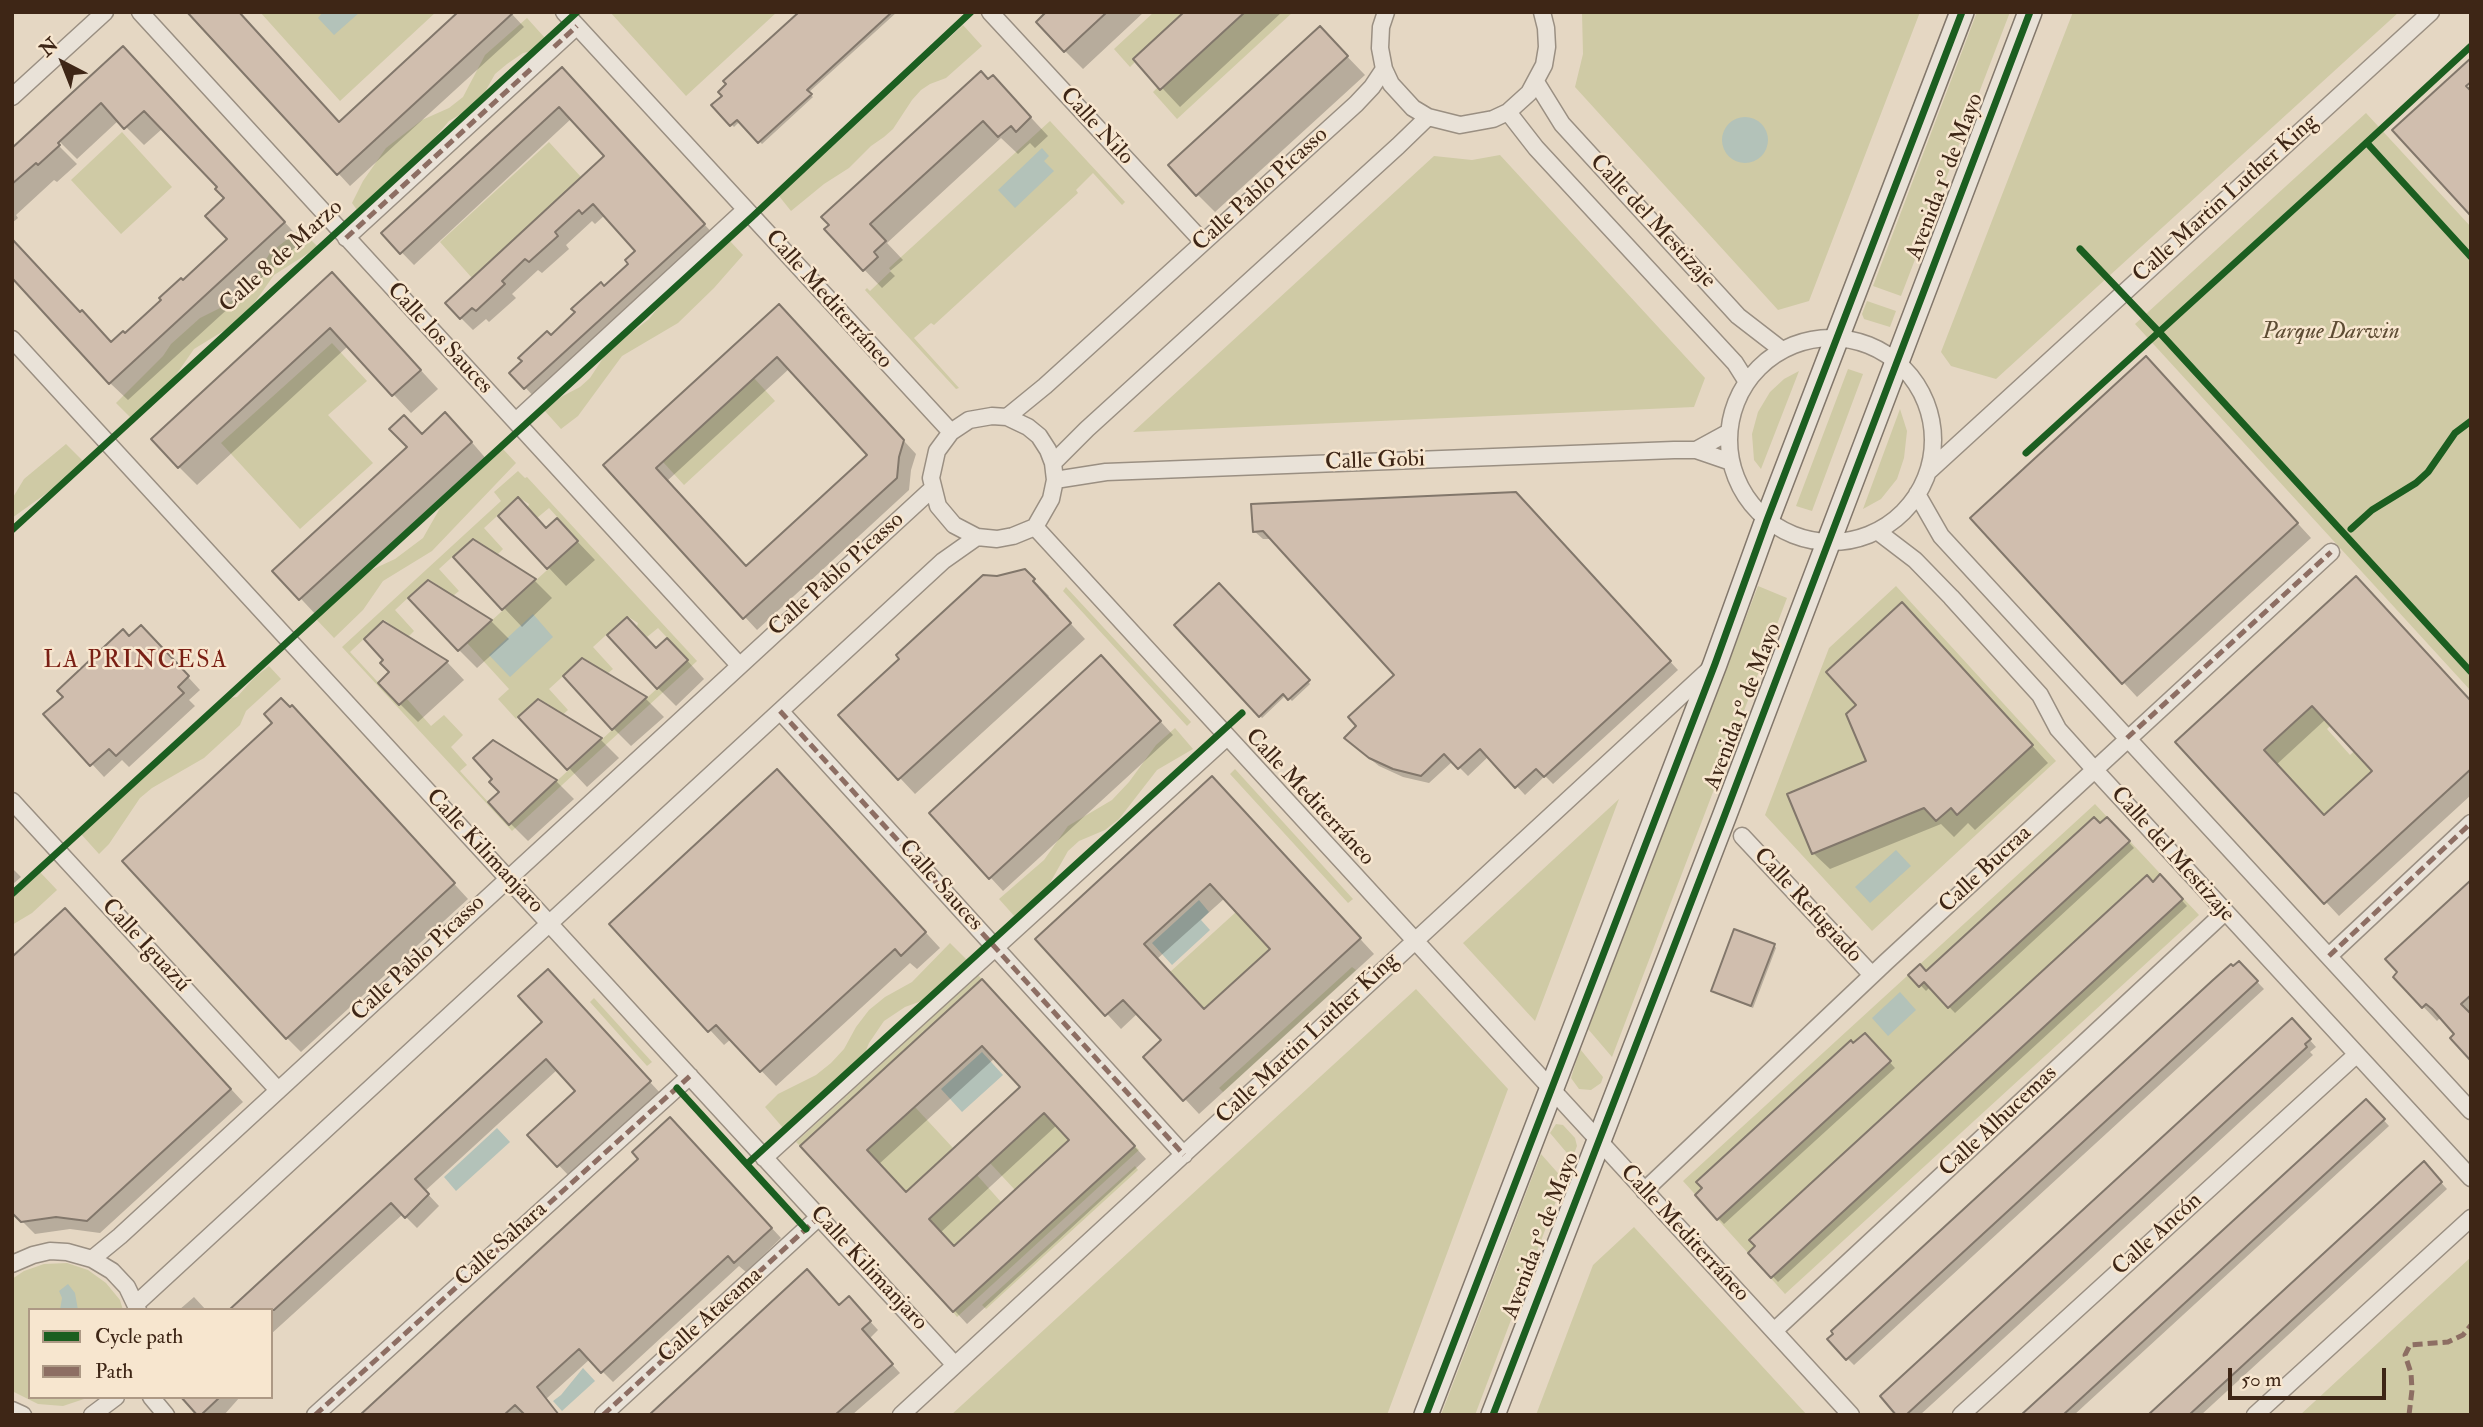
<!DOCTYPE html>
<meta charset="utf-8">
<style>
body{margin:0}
#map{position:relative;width:2483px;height:1427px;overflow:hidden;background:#e5d7c3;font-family:"IM FELL Double Pica",serif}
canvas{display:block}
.frame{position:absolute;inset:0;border:14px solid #3e2616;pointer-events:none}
.legend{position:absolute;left:28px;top:1308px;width:245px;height:91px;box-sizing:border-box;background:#f7e6cf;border:2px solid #ad9985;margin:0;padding:9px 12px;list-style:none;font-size:21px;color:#3e2616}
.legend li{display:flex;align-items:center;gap:14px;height:35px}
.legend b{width:35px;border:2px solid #ad9985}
.north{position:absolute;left:28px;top:28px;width:70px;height:70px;-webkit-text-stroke:5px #f7e6cf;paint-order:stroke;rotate:318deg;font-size:19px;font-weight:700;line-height:28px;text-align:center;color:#3e2616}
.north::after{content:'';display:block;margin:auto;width:24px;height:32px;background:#3e2616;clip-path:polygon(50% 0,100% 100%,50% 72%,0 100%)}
.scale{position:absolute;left:2228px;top:1368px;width:158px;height:32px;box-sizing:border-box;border:4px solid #3e2616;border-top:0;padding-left:9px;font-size:21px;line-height:24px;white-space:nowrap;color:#3e2616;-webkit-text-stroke:5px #f7e6cf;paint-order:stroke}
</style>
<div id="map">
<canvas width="2483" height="1427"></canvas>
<div class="frame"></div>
<ul class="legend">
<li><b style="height:9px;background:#1b5e20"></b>Cycle path</li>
<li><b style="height:9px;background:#8d6e63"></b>Path</li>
</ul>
<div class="north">N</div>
<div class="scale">50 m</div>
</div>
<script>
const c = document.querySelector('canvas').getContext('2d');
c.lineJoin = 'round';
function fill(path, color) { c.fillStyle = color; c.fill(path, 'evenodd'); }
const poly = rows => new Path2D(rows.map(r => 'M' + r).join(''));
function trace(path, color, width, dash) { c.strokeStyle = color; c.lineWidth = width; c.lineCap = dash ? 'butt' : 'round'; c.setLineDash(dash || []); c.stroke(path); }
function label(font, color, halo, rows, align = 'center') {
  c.font = font + ' "IM FELL Double Pica",serif'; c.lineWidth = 5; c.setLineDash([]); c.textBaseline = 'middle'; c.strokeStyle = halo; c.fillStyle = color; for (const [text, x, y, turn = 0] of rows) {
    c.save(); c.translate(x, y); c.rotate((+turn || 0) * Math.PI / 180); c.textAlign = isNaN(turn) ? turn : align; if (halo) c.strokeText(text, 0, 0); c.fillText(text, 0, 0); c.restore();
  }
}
fill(poly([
 [260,12,436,12,340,101],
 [610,12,777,12,686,96],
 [1154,12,1184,12,1133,59,1135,62,1130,67,1114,49],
 [1245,12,1293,12,1177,119,1153,92,1158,87,1161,89],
 [1582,12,1920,12,1809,301,1778,310,1575,87,1583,54],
 [1977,12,2010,12,1901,296,1873,286],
 [2073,12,2399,12,1996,379,1951,366,1941,352],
 [527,18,545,38,532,51,523,53,507,64,495,74,485,92,471,108,449,121,426,148,357,210,352,203,363,181,386,148,422,120,449,108,463,97,485,55],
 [963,25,982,46,946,78,930,84,921,90,912,100,893,129,884,137,871,146,849,168,824,184,791,211,779,196],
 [2366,113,2471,227,2471,691,2135,324],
 [1050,121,1125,202,1122,205,1093,173,1076,190,1078,193,934,325,931,323,914,338,959,388,956,389,865,290,867,288,870,291,891,271,889,268],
 [122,132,172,187,121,234,71,180],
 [549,142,581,177,472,278,440,242],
 [1500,155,1705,378,1694,407,1133,432,1434,156,1472,160],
 [300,229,318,247,274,275,243,319,194,349,171,382,131,418,116,403,163,356,171,344,200,318,226,305,248,289,270,253],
 [730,241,743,255,714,288,678,323,622,356,578,416,561,429,544,410,559,398,580,387,590,378,609,349,623,336,635,330,649,319,665,299],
 [1867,301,1896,311,1890,327,1864,319,1862,314],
 [332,343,367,381,328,415,373,463,300,529,221,443],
 [1848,369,1863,374,1812,511,1796,506],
 [1799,371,1761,469,1754,460,1752,434,1758,412,1770,392,1784,379],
 [754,378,775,401,684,485,663,462],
 [1900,409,1907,431,1904,458,1897,479,1881,499,1863,509],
 [66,444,84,462,58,485,12,518,12,499,24,479],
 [502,448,516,463,432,551,383,581,363,610,334,638,316,619,367,572,395,559,423,538,444,501],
 [518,471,525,478,527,477,697,661,512,831,342,647,501,501,494,492],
 [518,497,529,504,528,507,537,518,549,508,579,541,467,643,509,689,498,699,516,719,538,698,549,705,547,708,558,719,568,710,549,689,583,658,593,664,592,667,602,678,613,669,593,647,627,616,638,623,637,626,647,637,658,628,688,660,509,825,460,771,467,765,451,747,463,735,444,715,431,726,407,699,399,705,350,652,384,620,394,627,393,629,404,641,414,631,395,610,428,579,439,586,438,589,448,600,459,591,439,569,473,538,484,545,493,559,503,549,484,528],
 [1758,586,1787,598,1612,1057,1588,1029],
 [1896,586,2056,761,1872,931,1765,815,1829,648],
 [1066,587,1191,722,1187,726,1063,591],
 [269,666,281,679,246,711,240,725,204,758,152,788,140,798,109,844,99,854,81,834,229,698,237,697,254,678],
 [2326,693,2344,713,2327,729,2350,755,2368,739,2386,758,2324,815,2265,750],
 [1175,728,1193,749,1157,770,1119,819,1105,830,1079,841,1068,851,1046,890,1016,918,999,899,1044,860,1068,826,1112,800,1129,782,1156,745],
 [1235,769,1353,899,1348,903,1230,774],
 [1619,799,1535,1021,1463,943],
 [2095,804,2199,915,1785,1294,1683,1181],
 [40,872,57,890,32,913,12,925,12,897],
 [1236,912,1270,949,1204,1009,1170,972],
 [950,943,968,961,927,999,905,1007,884,1021,869,1043,863,1058,784,1129,765,1107,778,1094,816,1075,831,1063,844,1049,856,1027,869,1010,885,997,912,982],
 [1352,967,1356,970,1223,1092,1219,1088],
 [978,975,982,979,800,1146,796,1142],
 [1416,989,1508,1089,1387,1415,951,1415],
 [594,998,652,1062,647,1066,590,1002],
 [1580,1049,1603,1077,1601,1083,1591,1090,1579,1089,1571,1078],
 [915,1107,953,1148,906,1192,867,1150],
 [1044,1113,1069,1140,1015,1190,990,1163],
 [1556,1124,1563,1125,1575,1138,1577,1146,1572,1159,1550,1133],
 [1135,1146,1139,1150,957,1317,953,1312],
 [1541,1154,1564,1180,1475,1415,1441,1415],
 [1135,1166,1138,1170,986,1309,982,1305],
 [977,1175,1001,1202,954,1246,929,1219],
 [1634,1227,1807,1415,1536,1415,1593,1265],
 [2471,1257,2471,1415,2300,1415],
 [67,1263,88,1270,106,1283,120,1300,123,1310,30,1310,30,1397,90,1397,63,1406,38,1404,12,1391,12,1279,24,1271,44,1264]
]), '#cfcaa5');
fill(poly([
 [323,12,360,12,334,35,318,18],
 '1722 140a23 23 0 1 1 46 0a23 23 0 1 1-46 0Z',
 [1042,148,1049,156,1044,161,1054,171,1015,208,998,190],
 [533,614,553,637,510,677,489,655],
 [1896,850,1911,866,1870,903,1855,887],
 [1199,900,1209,912,1201,920,1210,930,1172,965,1152,943],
 [1900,992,1916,1010,1888,1036,1872,1018],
 [982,1052,1003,1075,962,1112,941,1089],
 [497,1128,510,1142,456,1191,444,1177],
 [68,1284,75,1293,78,1310,60,1310,62,1298,59,1291],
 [583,1368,595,1381,562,1411,553,1401,561,1395]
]), '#b3c2b9');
fill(poly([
 [189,12,241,12,239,14,339,124,510,12,524,27,350,186],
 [801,12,897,12,808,93,813,97,762,144,740,121,734,127,714,106,724,96,728,85],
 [1049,12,1144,12,1083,69,1065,51],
 [1187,12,1282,12,1180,107,1135,59],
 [1338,47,1365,75,1215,212,1197,194],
 [141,66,302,241,128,400,110,383,81,314,112,343,125,336,229,240,226,199,219,187,162,129,144,145,119,120,77,159,56,138,56,143,77,164,57,182,54,180,16,215,18,218,12,223,12,150],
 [573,81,716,237,537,400,512,373,630,264,638,251,605,215,595,224,592,221,566,245,569,249,542,273,538,270,512,294,516,298,489,322,486,319,473,330,461,318,607,156,572,118,414,265,383,233],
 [988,81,1011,96,1048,136,1035,148,1030,143,1018,154,1001,138,887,243,903,260,890,271,895,276,882,288,826,230],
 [350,293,438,389,411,413,348,346,197,485,179,467],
 [791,318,916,454,911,470,909,490,757,630,605,466],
 [790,368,869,455,746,568,667,481],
 [2160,373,2311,538,2137,697,1972,518],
 [463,432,488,461,318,617,275,571,422,436],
 [1524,503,1678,670,1553,784,1545,776,1525,795,1489,756,1468,776,1453,761,1429,783,1403,777,1379,766,1354,746,1359,726,1396,675,1272,539,1263,539,1254,531],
 [500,516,575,539,595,560,566,586],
 [473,541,535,581,552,598,522,627,456,557],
 [1025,571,1049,596,1047,598,1085,639,915,794,841,715,998,578],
 [428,582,491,621,509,639,477,668,459,650],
 [1219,585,1310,684,1292,701,1286,695,1262,718,1176,625],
 [2370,593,2471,703,2471,795,2339,916,2178,742],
 [2326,719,2374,772,2324,817,2276,765],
 [1918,621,2048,763,1975,830,1968,823,1954,837,1941,824,1830,869,1813,853,1868,762,1858,705],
 [129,639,153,639,200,690,189,700,195,706,129,767,122,760,104,777,92,764,65,697],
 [656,649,685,658,704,679,676,706,658,688],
 [583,660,646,699,664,717,631,746,613,728],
 [447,662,464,680,418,722,400,704],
 [1114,671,1173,735,1003,891,931,813],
 [538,701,601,740,619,758,587,787,521,717],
 [306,722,468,899,301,1052,287,1038],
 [493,742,556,781,574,799,528,841,510,823,495,779],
 [791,786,940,948,917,969,910,963,776,1086,731,1039,724,1045,611,924],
 [1226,793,1374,954,1199,1114,1185,1099,1164,1040,1138,1013,1121,1029,1038,939],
 [1225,898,1272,949,1205,1011,1157,959],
 [2107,819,2134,848,1955,1013,1930,987,1926,991,1911,975,1926,973],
 [12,868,21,877,12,885],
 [2160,877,2187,906,1778,1282,1751,1253],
 [2471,882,2471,1059,2457,1034,2441,1017,2437,1021,2395,977],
 [78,923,243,1102,100,1233,70,1229,35,1234,22,1221],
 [1774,945,1776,948,1753,1008,1713,991],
 [2239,963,2264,989,1854,1365,1847,1358],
 [559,983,661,1094,570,1177,530,1135,578,1091,558,1069,425,1191,439,1206,417,1228,403,1214,271,1334,271,1310,544,1022],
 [995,994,1146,1159,967,1324,803,1146],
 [995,1058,1022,1087,906,1194,879,1164],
 [1057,1125,1071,1140,954,1248,940,1233],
 [2299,1028,2316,1047,2310,1052,2313,1055,1920,1415,1898,1415],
 [1865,1035,1895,1068,1724,1224,1697,1195],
 [2366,1101,2389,1126,2074,1415,2024,1415],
 [681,1130,781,1238,746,1272,739,1266,613,1382,590,1359,546,1399,559,1415,363,1415],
 [2424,1164,2447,1189,2201,1415,2150,1415],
 [194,1297,206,1310,179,1310],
 [840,1307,857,1307,878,1330,869,1339,900,1373,852,1415,651,1415],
 [184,1397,240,1397,224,1415,200,1415]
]), '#0003');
const building = poly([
 [187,12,239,12,339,122,458,12,514,12,337,175,187,12],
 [799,12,892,12,807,90,812,94,758,143,737,120,730,126,711,105,722,96,718,92,726,84,723,81,799,12],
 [1046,12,1107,12,1064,52,1036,22,1046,12],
 [1184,12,1245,12,1160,90,1133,59,1184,12],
 [1320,26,1348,56,1196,196,1168,165,1320,26],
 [123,46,285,222,109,384,12,278,12,239,80,312,82,310,111,342,123,331,125,333,161,300,159,298,181,278,183,280,227,239,205,216,224,198,215,189,217,187,144,111,124,129,101,103,58,143,60,145,38,165,36,163,12,184,12,148,123,46],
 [2471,58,2471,82,2466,86,2471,91,2471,216,2392,130,2471,58],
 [562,67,705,224,524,389,509,373,522,361,518,358,547,331,551,335,575,312,571,309,601,282,604,286,628,264,625,260,635,251,593,204,582,214,579,210,555,232,558,236,529,262,525,259,502,281,505,284,476,311,472,308,460,319,445,303,604,156,559,107,400,254,381,233,562,67],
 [981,71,988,79,993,75,1031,117,1016,132,1011,126,998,137,983,121,870,224,886,241,874,252,878,257,863,271,824,229,829,225,821,217,981,71],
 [332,272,421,370,392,396,330,328,178,468,151,439,332,272],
 [779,304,904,440,899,457,897,478,743,619,603,465,779,304],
 [777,357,867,455,746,566,656,468,777,357],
 [2146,356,2298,523,2122,684,1970,518,2146,356],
 [445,412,472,442,299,600,272,571,407,447,389,429,404,415,422,434,445,412],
 [1516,492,1671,661,1544,777,1536,769,1515,788,1480,749,1458,769,1444,754,1421,776,1393,769,1369,758,1344,738,1356,726,1348,717,1394,675,1263,531,1253,532,1251,504,1516,492],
 [518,497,546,528,557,518,578,541,547,569,498,516,518,497],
 [473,539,536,579,502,610,453,557,473,539],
 [1025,569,1035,579,1033,581,1071,623,898,780,838,715,899,659,896,655,983,575,997,576,1025,569],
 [2356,576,2471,701,2471,769,2324,904,2175,742,2356,576],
 [2312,706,2372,771,2324,815,2264,750,2312,706],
 [428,580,492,620,458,651,408,598,428,580],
 [1219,583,1310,680,1288,700,1283,694,1259,717,1174,625,1219,583],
 [1902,602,2033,745,1957,815,1951,808,1936,821,1924,808,1812,854,1787,794,1866,761,1846,714,1856,705,1826,672,1902,602],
 [627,617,656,648,667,638,688,660,657,689,607,635,627,617],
 [383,621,448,661,399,705,378,683,389,672,380,663,383,660,364,639,383,621],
 [141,625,189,676,178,687,184,693,116,756,109,749,90,766,43,714,63,697,57,691,123,629,129,636,141,625],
 [1101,655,1161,721,989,879,929,813,1101,655],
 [582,658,647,697,612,730,563,676,582,658],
 [281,698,290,707,292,705,455,883,286,1039,122,861,272,723,264,714,281,698],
 [538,699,602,738,567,770,518,717,538,699],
 [493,740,557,780,509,825,488,802,499,792,489,782,492,779,473,758,493,740],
 [777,769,926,932,901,956,895,949,760,1072,716,1025,708,1032,609,924,777,769],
 [1212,776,1361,938,1183,1101,1143,1057,1161,1040,1123,1000,1105,1016,1035,939,1212,776],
 [1210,884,1270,949,1204,1009,1144,944,1210,884],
 [2094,817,2100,823,2107,817,2130,841,1948,1008,1924,982,1919,987,1908,975,1920,964,1926,971,2094,817],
 [2160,874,2183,899,1771,1278,1748,1253,1755,1246,1749,1240,2147,875,2153,882,2160,874],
 [2471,880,2471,995,2461,1004,2471,1014,2471,1061,2450,1038,2454,1034,2432,1009,2426,1004,2422,1008,2393,977,2397,972,2385,959,2471,880],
 [65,908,231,1089,87,1221,56,1217,21,1222,12,1213,12,957,65,908],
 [1734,929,1775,944,1751,1006,1711,991,1734,929],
 [2239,961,2258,981,1846,1360,1827,1339,1833,1334,1831,1331,2213,980,2231,964,2233,966,2239,961],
 [548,969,651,1081,557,1167,527,1135,575,1091,546,1059,415,1179,429,1194,405,1218,391,1203,274,1310,229,1310,542,1022,518,996,548,969],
 [982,979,1135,1146,953,1312,800,1146,982,979],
 [982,1046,1020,1087,906,1192,867,1150,982,1046],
 [1044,1113,1069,1140,954,1246,929,1219,1044,1113],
 [2292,1018,2311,1039,2305,1044,2307,1047,1906,1415,1896,1415,1880,1396,2292,1018],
 [1865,1033,1891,1061,1717,1220,1695,1195,1702,1188,1696,1182,1851,1040,1853,1043,1865,1033],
 [2366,1099,2385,1119,2063,1415,2021,1415,2366,1099],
 [670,1117,772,1228,734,1263,728,1256,601,1373,579,1349,537,1387,559,1415,524,1414,515,1405,504,1415,360,1415,638,1159,632,1152,670,1117],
 [2424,1161,2442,1182,2189,1415,2148,1415,2424,1161],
 [807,1269,839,1305,849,1296,871,1321,862,1329,893,1364,835,1415,649,1415,807,1269],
 [181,1397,220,1397,201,1415,197,1415,181,1397]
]);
fill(building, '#d0beae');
trace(building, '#82776b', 2);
const street = poly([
 [140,12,739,665],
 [564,12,951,432],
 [990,12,1203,242],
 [1386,12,1381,27,1380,48,1384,69,1391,84,1413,108,1428,117,1460,125,1493,119,1508,112,1529,93,1544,65,1547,47,1546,28,1542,12],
 [1536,82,1562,124,1738,316,1782,350],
 [12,97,105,12],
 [1508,112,1536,148,1735,363,1747,382],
 [346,238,577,26],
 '1729 440a102 102 0 1 1 204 0a102 102 0 1 1-204 0Z',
 [12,339,955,1365],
 [992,416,1007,417,1028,427,1039,436,1048,450,1053,463,1055,480,1051,499,1035,527,1013,536,997,539,977,537,954,525,938,506,931,478,937,451,951,432,969,420,992,416],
 [1007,417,1045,386,1356,104,1372,87,1384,69],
 [516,421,745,210],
 [1696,450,1729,432],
 [1053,463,1087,429,1398,146,1428,117],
 [1929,471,2431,12],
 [1055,480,1106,472,1674,450,1696,450,1731,462],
 [1917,494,1941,536,2471,1111],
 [1035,527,1851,1415],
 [1877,531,1915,560,1951,597,2040,695,2058,729,2094,769,2471,1178],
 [780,711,1184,1155],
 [12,801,278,1090],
 [1742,836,1872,975],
 [2329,956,2471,823],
 [764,1158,1227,737],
 [1644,1191,1886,962,2331,552],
 [92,1259,120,1236,932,489],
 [12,1264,33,1255,50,1251,67,1252,92,1259,112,1271,127,1287,138,1310],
 [136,1304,943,561,977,537],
 [1774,1331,2225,912],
 [151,1397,166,1415],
 [12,1410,23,1415],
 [92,1415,116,1397],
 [315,1415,690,1076],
 [603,1415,819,1217],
 [901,1415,1711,668],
 [1961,1415,2356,1055],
 [2255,1415,2471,1218]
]);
const secondary = poly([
 [1426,1415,1715,664,1767,520,1962,12],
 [1493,1415,1724,817,2030,12]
]);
trace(street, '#9a8f82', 19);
trace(secondary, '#82776b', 26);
trace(street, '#e9e2d8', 16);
trace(secondary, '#e9e2d8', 23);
trace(poly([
 [554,47,577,26],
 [346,238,531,69],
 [780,711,1184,1155],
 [2127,738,2331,552],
 [2329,956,2471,823],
 [315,1415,690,1076],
 [603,1415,819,1217],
 [2409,1415,2412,1390,2411,1373,2405,1355,2410,1345,2448,1342,2463,1335,2471,1325]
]), '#8d6e63', 5, [10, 5]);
trace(poly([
 [2367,143,2471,257],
 [2080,249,2159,332,2471,672],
 [2026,453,2326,180,2471,46],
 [2351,529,2372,510,2416,483,2428,472,2455,433,2471,421],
 [12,530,577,12],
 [12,894,752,217,971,12],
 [677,1088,806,1229],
 [747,1164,1242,713],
 [1426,1415,1715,664,1767,520,1962,12],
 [1493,1415,1724,817,2030,12]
]), '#1b5e20', 7);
label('23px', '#3e2616', '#f7e6cf', [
 ["Calle Nilo",1096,127,47],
 ["Avenida 1º de Mayo",1946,177,-69],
 ["Calle Pablo Picasso",1261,190,-42],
 ["Calle Martin Luther King",2226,199,-42],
 ["Calle del Mestizaje",1652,222,47],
 ["Calle 8 de Marzo",282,257,-42],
 ["Calle Mediterráneo",828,300,48],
 ["Calle los Sauces",439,339,47],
 ["Calle Gobi",1375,462,-2],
 ["Calle Pablo Picasso",837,575,-42],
 ["Avenida 1º de Mayo",1744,707,-69],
 ["Calle Mediterráneo",1309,798,47],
 ["Calle Kilimanjaro",484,852,47],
 ["Calle del Mestizaje",2172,855,48],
 ["Calle Bucraa",1986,870,-43],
 ["Calle Sauces",940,886,48],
 ["Calle Refugiado",1807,906,47],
 ["Calle Iguazú",145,946,47],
 ["Calle Pablo Picasso",419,959,-43],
 ["Calle Martin Luther King",1308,1039,-43],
 ["Calle Alhucemas",1999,1122,-43],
 ["Calle Mediterráneo",1684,1234,47],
 ["Calle Ancón",2158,1235,-42],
 ["Avenida 1º de Mayo",1542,1236,-69],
 ["Calle Sahara",502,1245,-42],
 ["Calle Kilimanjaro",868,1269,47],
 ["Calle Atacama",711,1316,-42]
]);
label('italic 23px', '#5e4c34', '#f7e6cf', [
 ["Parque Darwin",2331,333]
]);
c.letterSpacing = '2px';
label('24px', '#7a1f14', '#f7e6cf', [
 ["LA PRINCESA",136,662]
]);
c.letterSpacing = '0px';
</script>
